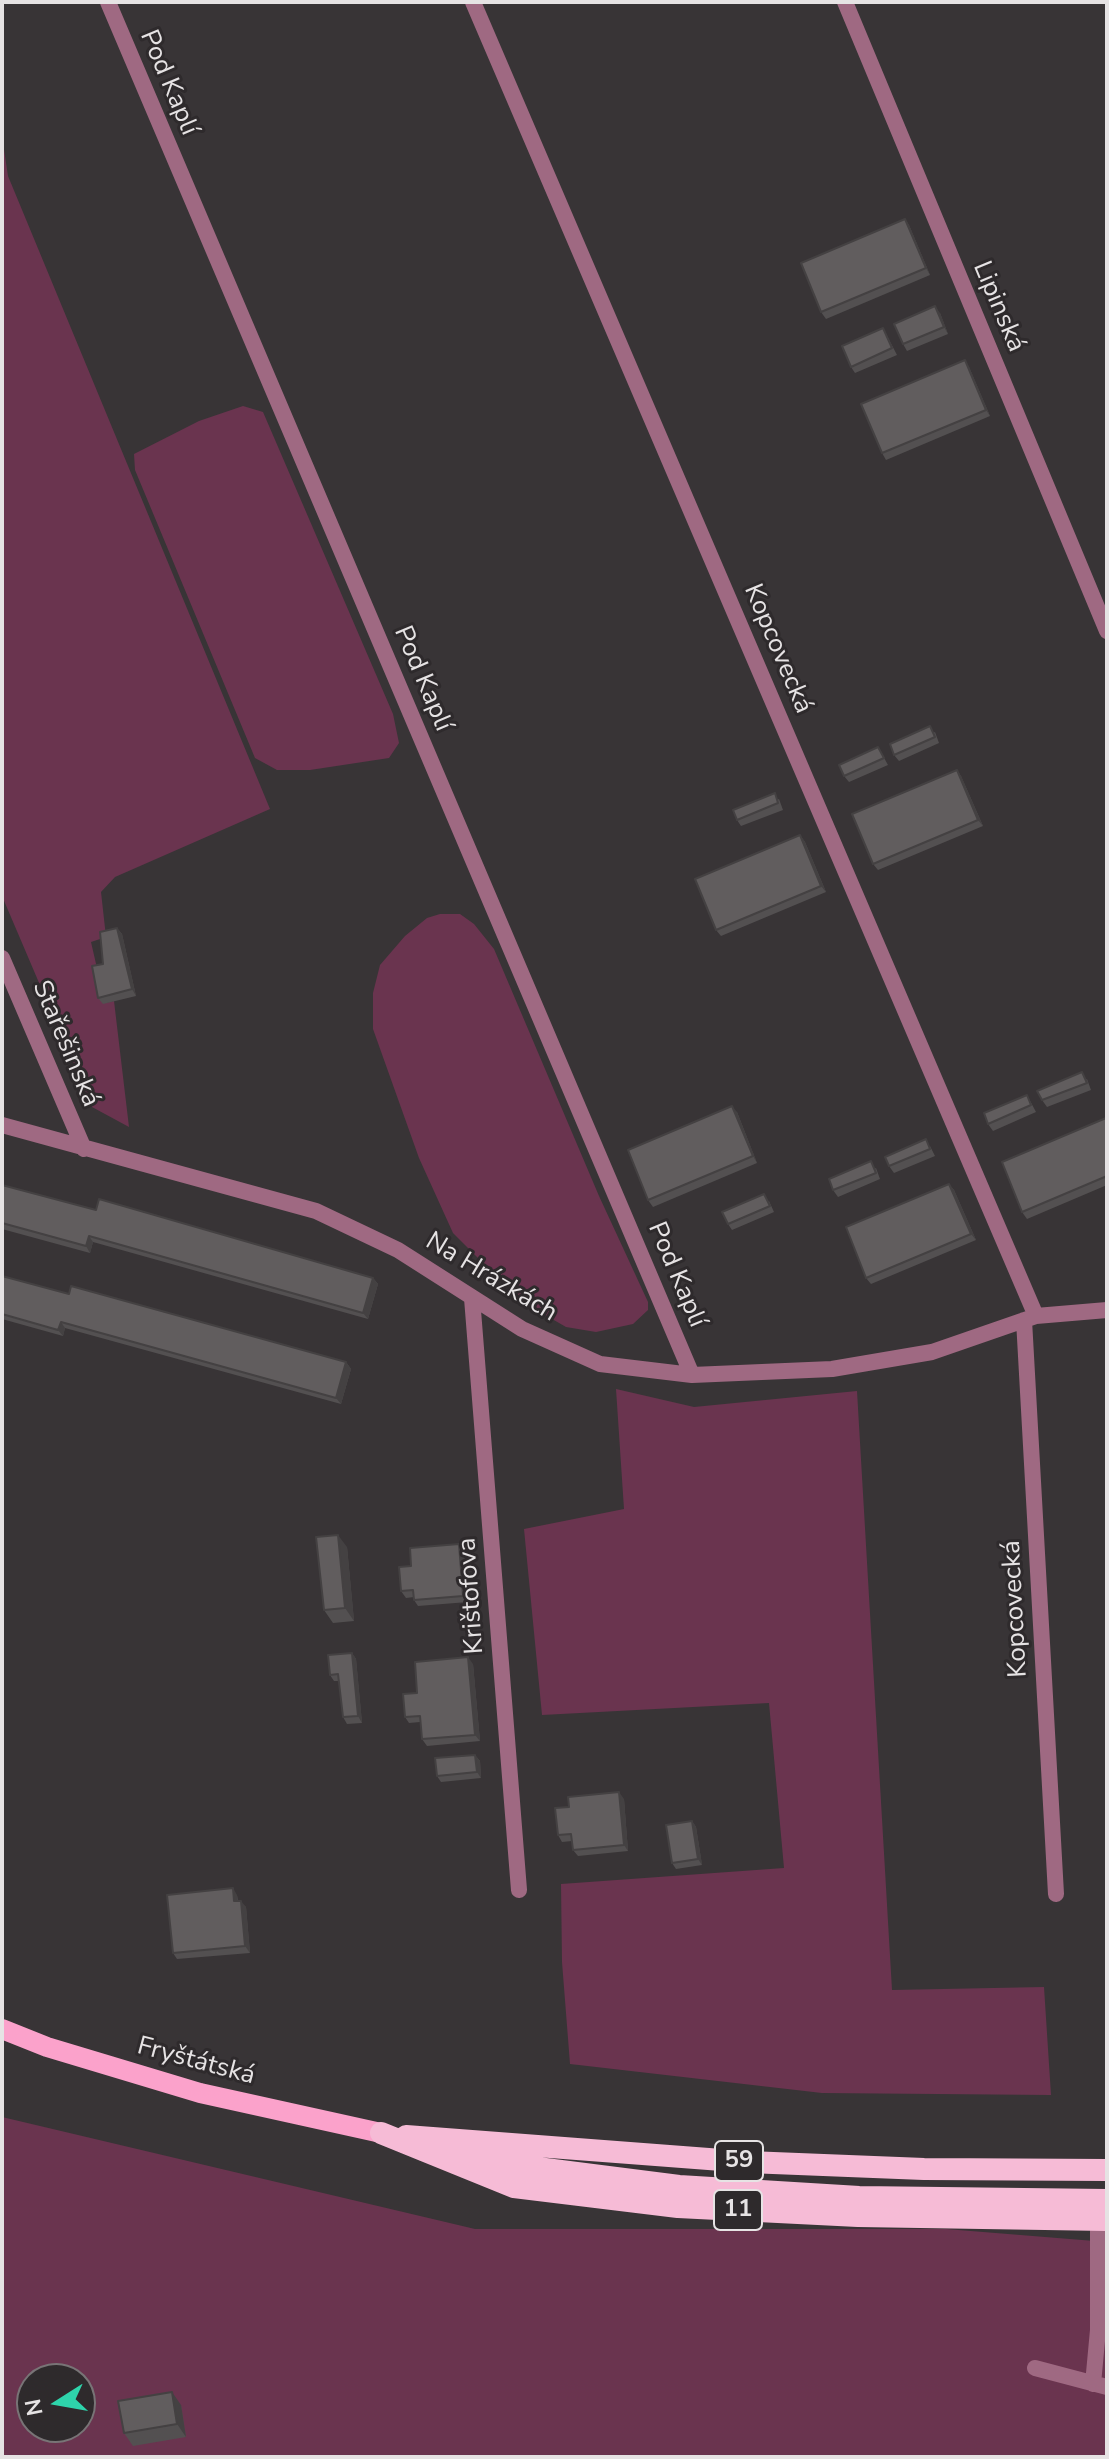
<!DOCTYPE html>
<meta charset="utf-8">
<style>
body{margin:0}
#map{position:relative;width:1109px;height:2459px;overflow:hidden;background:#383436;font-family:"Nunito Sans",sans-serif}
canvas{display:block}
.frame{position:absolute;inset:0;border:4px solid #e6e3e4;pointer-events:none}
.north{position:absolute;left:16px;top:2363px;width:80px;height:80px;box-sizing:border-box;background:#2e2a2c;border:2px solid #787476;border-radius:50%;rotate:259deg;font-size:22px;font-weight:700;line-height:32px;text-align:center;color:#e6e3e4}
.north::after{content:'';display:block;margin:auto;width:28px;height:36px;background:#2ed4ab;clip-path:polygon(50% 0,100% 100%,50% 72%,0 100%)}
</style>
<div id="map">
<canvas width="1109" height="2459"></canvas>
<div class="frame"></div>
<div class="north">N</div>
</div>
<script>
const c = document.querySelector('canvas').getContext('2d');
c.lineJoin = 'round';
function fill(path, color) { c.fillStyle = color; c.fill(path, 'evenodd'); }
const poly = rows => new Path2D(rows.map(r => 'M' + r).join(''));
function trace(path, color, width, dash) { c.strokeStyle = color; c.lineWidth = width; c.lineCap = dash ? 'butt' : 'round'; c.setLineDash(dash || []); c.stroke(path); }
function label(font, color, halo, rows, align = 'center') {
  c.font = font + ' "Nunito Sans",sans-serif'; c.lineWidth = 6; c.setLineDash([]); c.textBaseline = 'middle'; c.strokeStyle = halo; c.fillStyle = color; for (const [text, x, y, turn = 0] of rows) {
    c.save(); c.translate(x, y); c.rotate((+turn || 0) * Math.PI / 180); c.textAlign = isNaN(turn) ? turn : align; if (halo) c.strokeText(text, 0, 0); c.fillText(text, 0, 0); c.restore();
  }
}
fill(poly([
 [2,136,8,176,270,809,115,877,101,892,106,937,91,942,105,1003,114,1001,129,1127,92,1107,2,896],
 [243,406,263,412,393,714,399,743,389,758,310,770,277,770,255,758,135,470,134,454,199,421],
 [440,914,460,914,474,924,494,949,599,1196,648,1302,648,1310,633,1324,596,1332,566,1327,533,1308,496,1276,453,1233,419,1158,373,1029,373,993,380,965,405,936,427,918],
 [616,1389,694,1407,857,1391,892,1990,1044,1987,1051,2095,822,2093,570,2064,562,1962,561,1884,784,1868,769,1703,542,1715,524,1529,624,1509],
 [2,2117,475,2229,946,2229,1107,2242,1107,2457,2,2457],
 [32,2379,80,2379,80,2427,32,2427]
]), '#6a344f');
trace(poly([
 [1035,2368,1107,2387],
 [1093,2384,1098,2330,1098,2220]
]), '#9f6982', 16);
trace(poly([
 [108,2,692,1375],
 [473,2,1036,1316],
 [845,2,1107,631],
 [2,958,84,1149],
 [2,1125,316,1211,398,1250,522,1329,600,1364,692,1375,832,1369,932,1352,1036,1316,1107,1310],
 [472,1298,519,1890],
 [1024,1320,1056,1894]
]), '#9f6982', 16);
trace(poly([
 [2,2029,47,2047,200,2093,381,2133]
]), '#fba2cb', 20);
trace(poly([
 [381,2133,514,2187,678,2207,858,2216,1107,2220],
 [406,2136,748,2162,924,2169,1107,2170],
 [463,2155,498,2163,679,2186,859,2197,1107,2200]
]), '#f6bbd6', 22);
fill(poly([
 [905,219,909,225,930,275,826,319,821,312],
 [940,313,948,334,907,351,903,344],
 [883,328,897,355,855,373,851,367],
 [965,360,969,367,990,416,886,460,882,453],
 [935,732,939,743,899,761,894,755],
 [878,747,888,765,849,782,844,776],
 [957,770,961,776,983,826,878,870,873,864],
 [779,799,783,810,741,826,737,820],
 [800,835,805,842,826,892,721,936,716,930],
 [117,928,122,934,136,996,103,1004,98,998,103,964],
 [1087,1079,1091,1090,1047,1107,1042,1100],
 [1027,1095,1036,1112,993,1131,988,1124],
 [737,1112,757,1163,653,1207,648,1200],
 [1107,1119,1107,1185,1027,1219,1022,1212],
 [930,1146,935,1156,894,1173,889,1166],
 [876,1168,880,1179,838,1197,833,1190],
 [949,1184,954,1190,976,1240,871,1284,866,1278],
 [2,1185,96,1210,373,1278,378,1284,368,1319,93,1242,90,1253,2,1229],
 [769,1201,774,1212,732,1230,728,1224],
 [2,1276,69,1294,346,1362,351,1369,341,1404,65,1328,63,1336,2,1319],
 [459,1544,464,1551,468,1602,418,1606,414,1600,414,1597,406,1598,401,1591],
 [347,1547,354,1621,333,1623,324,1610],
 [352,1653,356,1659,362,1723,347,1724,343,1717,339,1681,334,1681,330,1675],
 [473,1664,480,1741,427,1746,422,1739,420,1722,409,1723,405,1717,417,1693],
 [475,1755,480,1761,481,1778,441,1782,437,1776],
 [624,1799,628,1851,578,1856,573,1850,572,1841,562,1842,558,1835],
 [692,1821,696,1827,702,1865,676,1869,672,1863],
 [237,1895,238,1901,246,1907,250,1953,177,1959,173,1953],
 [181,2405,186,2437,133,2446,124,2433]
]), '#535051');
fill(poly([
 [905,219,909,225,930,275,926,268],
 [935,306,940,313,948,334,944,327],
 [965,360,969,367,990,416,986,410],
 [957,770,961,776,983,826,978,820],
 [800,835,805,842,826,892,821,886],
 [117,928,122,934,136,996,132,989],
 [732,1106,737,1112,757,1163,753,1156],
 [949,1184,954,1190,976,1240,971,1234],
 [89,1236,93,1242,90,1253,86,1246],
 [373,1278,378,1284,368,1319,363,1313],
 [61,1322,65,1328,63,1336,58,1330],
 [346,1362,351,1369,341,1404,336,1398],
 [338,1535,347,1547,354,1621,345,1608],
 [459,1544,464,1551,468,1602,463,1596],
 [352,1653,356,1659,362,1723,358,1716],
 [468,1657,473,1664,480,1741,475,1735],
 [475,1755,480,1761,481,1778,477,1772],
 [619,1792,624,1799,628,1851,624,1845],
 [692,1821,696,1827,702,1865,698,1859],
 [233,1888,237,1895,238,1907,234,1901],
 [241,1901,246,1907,250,1953,245,1946],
 [172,2392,181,2405,186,2437,177,2424]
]), '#444142');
const building = poly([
 [905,219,926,268,821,312,801,263,905,219],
 [935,306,944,327,903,344,894,324,935,306],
 [883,328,892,348,851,367,842,346,883,328],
 [965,360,986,410,882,453,861,404,965,360],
 [930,726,935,737,894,755,890,744,930,726],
 [878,747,884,758,844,776,839,765,878,747],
 [957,770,978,820,873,864,852,814,957,770],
 [775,793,778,803,737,820,733,810,775,793],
 [800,835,821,886,716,930,695,879,800,835],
 [117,928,132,989,98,998,92,966,103,964,100,932,117,928],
 [1082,1072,1087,1083,1042,1100,1037,1091,1082,1072],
 [1027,1095,1031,1105,988,1124,984,1113,1027,1095],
 [732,1106,753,1156,648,1200,628,1150,732,1106],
 [1106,1118,1107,1176,1022,1212,1002,1162,1106,1118],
 [926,1139,930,1149,889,1166,885,1157,926,1139],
 [871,1161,876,1173,833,1190,829,1179,871,1161],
 [949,1184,971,1234,866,1278,846,1227,949,1184],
 [2,1185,96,1210,99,1199,373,1278,363,1313,89,1236,86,1246,2,1223,2,1185],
 [764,1194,770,1206,728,1224,722,1212,764,1194],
 [2,1276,69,1294,71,1286,346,1362,336,1398,61,1322,58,1330,2,1314,2,1276],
 [338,1535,345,1608,324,1610,316,1537,338,1535],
 [459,1544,463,1596,414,1600,413,1590,401,1591,399,1567,411,1566,410,1548,459,1544],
 [352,1653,358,1716,343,1717,338,1674,330,1675,328,1655,352,1653],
 [468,1657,475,1735,422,1739,420,1716,405,1717,403,1694,417,1693,415,1662,468,1657],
 [475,1755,477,1772,437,1776,435,1758,475,1755],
 [619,1792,624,1845,573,1850,571,1834,558,1835,555,1808,569,1807,568,1797,619,1792],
 [692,1821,698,1859,672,1863,666,1825,692,1821],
 [233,1888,234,1901,241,1901,245,1946,173,1953,167,1895,233,1888],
 [172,2392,177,2424,124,2433,118,2401,172,2392]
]);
fill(building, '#615d5e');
trace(building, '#444142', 2);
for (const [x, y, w] of [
 [739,2161,48],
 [738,2210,48]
]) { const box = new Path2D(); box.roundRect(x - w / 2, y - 20, w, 40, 6); c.fillStyle = '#2e2a2c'; c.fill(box); trace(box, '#e6e3e4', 2); }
label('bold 24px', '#e6e3e4', null, [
 ["59",739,2161],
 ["11",738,2210]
]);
label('26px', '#e6e3e4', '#2e2a2c', [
 ["Pod Kaplí",168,83,67],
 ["Lipinská",998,307,67],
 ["Kopcovecká",777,649,67],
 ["Pod Kaplí",422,679,67],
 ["Stařešinská",65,1044,67],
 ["Pod Kaplí",676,1275,67],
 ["Na Hrázkách",491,1278,31],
 ["Krištofova",472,1596,-94],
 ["Kopcovecká",1016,1609,-93],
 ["Fryštátská",196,2062,15]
]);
</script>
